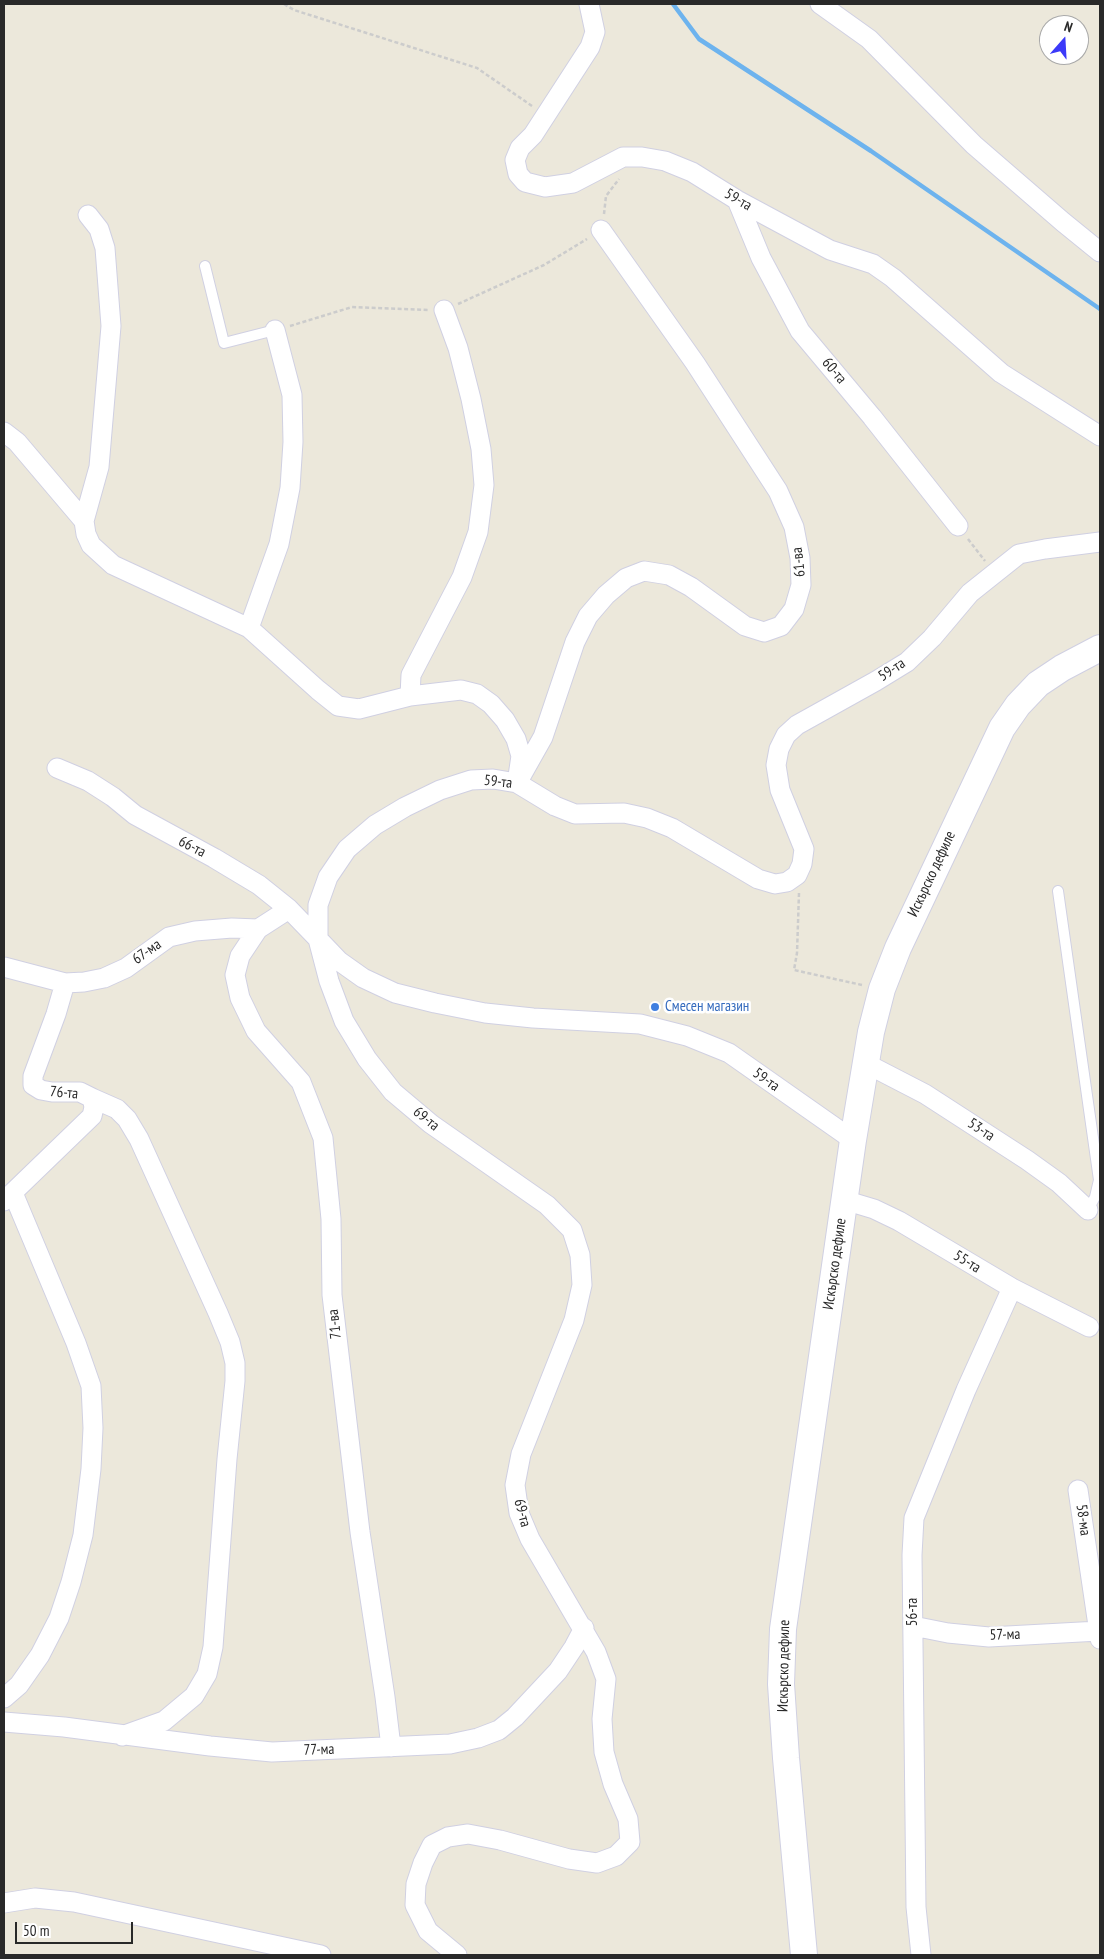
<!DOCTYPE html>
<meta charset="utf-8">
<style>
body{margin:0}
#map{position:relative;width:1104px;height:1959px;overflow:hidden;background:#ece8db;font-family:"PT Sans Narrow",sans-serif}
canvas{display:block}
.frame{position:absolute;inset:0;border:5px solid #292929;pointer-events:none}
.north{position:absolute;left:1039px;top:15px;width:50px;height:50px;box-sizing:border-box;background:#fff;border:1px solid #a9a9a9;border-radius:50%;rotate:19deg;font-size:14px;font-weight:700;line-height:20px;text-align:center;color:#292929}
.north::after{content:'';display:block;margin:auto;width:18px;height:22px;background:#3c3af9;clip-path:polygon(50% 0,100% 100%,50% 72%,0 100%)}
.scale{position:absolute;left:15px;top:1922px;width:118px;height:22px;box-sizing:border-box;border:2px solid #292929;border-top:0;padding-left:6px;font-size:15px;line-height:18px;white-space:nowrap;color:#292929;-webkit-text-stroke:4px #fff;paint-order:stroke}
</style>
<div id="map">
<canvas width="1104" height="1959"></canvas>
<div class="frame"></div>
<div class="north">N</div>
<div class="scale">50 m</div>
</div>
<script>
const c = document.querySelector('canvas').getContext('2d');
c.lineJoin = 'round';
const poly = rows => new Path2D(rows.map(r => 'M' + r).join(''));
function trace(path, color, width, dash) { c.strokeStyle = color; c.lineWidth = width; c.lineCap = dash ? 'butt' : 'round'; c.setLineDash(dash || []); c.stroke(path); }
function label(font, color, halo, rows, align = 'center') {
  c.font = font + ' "PT Sans Narrow",sans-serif'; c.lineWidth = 5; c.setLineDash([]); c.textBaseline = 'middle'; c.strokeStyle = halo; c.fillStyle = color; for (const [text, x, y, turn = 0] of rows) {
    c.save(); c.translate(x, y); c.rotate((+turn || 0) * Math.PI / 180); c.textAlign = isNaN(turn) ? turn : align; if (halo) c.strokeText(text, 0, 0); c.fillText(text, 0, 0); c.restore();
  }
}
trace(poly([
 [673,4,699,39,871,151,1100,309]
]), '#6db3ee', 4.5);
const service = poly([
 [205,266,224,343,275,330],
 [1058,891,1099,1180,1095,1197,1088,1210]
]);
const minor = poly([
 [589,4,595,32,590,47,533,135,520,148,515,160,518,174,525,182,545,187,573,183,623,157,642,157,665,161,692,172,737,200,830,250,873,264,893,278,1001,373,1100,436],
 [820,4,869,39,974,145,1063,222,1100,252],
 [737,200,761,258,800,331,872,417,958,526],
 [88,215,99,229,105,248,111,326,99,467,84,521,86,534,91,545,113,565,249,628,318,690,338,706,359,709,410,696,461,690,477,694,491,704,505,720,516,739,521,756,517,783],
 [4,432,17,442,84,521],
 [249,628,279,544,290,488,293,442,292,395,275,330],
 [410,696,411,675,462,577,478,532,484,485,481,449,471,399,458,348,444,310],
 [57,768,88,781,113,797,135,815,214,858,259,885,289,909,318,939,329,981,344,1021,367,1059,393,1092,431,1124,547,1205,572,1230,580,1255,582,1285,574,1320,521,1454,515,1485,519,1513,530,1539,596,1652,606,1679,602,1719,604,1752,613,1784,628,1819,630,1842,616,1856,597,1863,569,1859,500,1840,468,1834,448,1837,432,1845,423,1863,416,1884,415,1905,428,1931,457,1955],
 [521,776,543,737,575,642,588,616,606,595,626,578,644,571,669,575,691,587,745,626,764,632,781,626,794,609,801,585,800,558,794,527,778,491,695,363,601,230],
 [258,929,240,956,235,975,240,998,256,1031,301,1082,323,1138,331,1219,332,1295,360,1532,385,1697,391,1747],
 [4,967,65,983,84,982,104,978,126,968,169,937,195,931,232,928,258,929,289,909],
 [865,1063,925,1094,1027,1160,1059,1183,1088,1210],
 [92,1098,117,1109,127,1119,139,1139,218,1313,230,1342,235,1363,235,1381,227,1459,213,1647,207,1674,194,1696,164,1721,122,1736],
 [853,1140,729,1053,687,1036,640,1024,533,1018,485,1013,435,1003,395,993,363,978,339,961,318,939,318,905,328,877,347,849,375,825,405,807,440,790,471,780,493,779,517,783,555,806,575,814,624,813,647,818,672,828,758,879,775,884,787,882,797,875,802,864,804,849,780,790,776,765,779,749,786,735,797,725,876,681,907,662,932,638,970,593,1019,554,1045,549,1100,542],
 [844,1200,874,1209,899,1221,1012,1288,1089,1327],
 [4,1201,92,1116,94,1107,92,1098,80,1092,52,1092,41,1090,33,1085,33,1076,56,1014,65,983],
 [1078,1490,1100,1639],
 [913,1626,948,1633,989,1637,1099,1631],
 [4,1698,19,1685,40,1655,59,1618,71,1582,83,1535,91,1469,93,1428,91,1386,76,1343,13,1193],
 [4,1722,64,1727,210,1746,272,1752,450,1744,478,1738,499,1730,515,1717,558,1671,574,1647,584,1628],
 [4,1903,35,1898,74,1902,321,1955],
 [921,1955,916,1907,912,1555,914,1518,966,1390,1012,1288]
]);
const secondary = poly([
 [804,1955,786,1758,781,1684,783,1629,853,1140,871,1032,882,989,898,948,1002,728,1018,705,1038,684,1062,668,1100,648]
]);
trace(service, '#d0d0e2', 12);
trace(minor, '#d0d0e2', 21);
trace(secondary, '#d0d0e2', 28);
trace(poly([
 [284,4,294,10,477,68,532,106],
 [604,214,606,196,619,179],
 [458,304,544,265,587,239],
 [290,326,352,307,429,310],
 [968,539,985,561],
 [799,893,797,953,794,970,862,985]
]), '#ccc', 2.5, [4, 2.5]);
trace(service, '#fff', 10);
trace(minor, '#fff', 19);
trace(secondary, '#fff', 26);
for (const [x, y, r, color] of [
 [655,1007,5,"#3f7fe0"]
]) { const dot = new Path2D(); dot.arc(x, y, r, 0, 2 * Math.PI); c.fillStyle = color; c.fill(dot); trace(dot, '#fff', 2); }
label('15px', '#292929', '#fff', [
 ["59-та",738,200,30],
 ["60-та",834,371,50],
 ["61-ва",799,562,-96],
 ["59-та",892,670,-34],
 ["59-та",498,782,6],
 ["66-та",192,847,27],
 ["Искърско дефиле",932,874,-65],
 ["67-ма",147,952,-35],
 ["59-та",766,1080,35],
 ["76-та",64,1093,5],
 ["69-та",426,1119,39],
 ["53-та",981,1130,33],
 ["55-та",967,1262,31],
 ["Искърско дефиле",835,1264,-82],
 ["71-ва",335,1324,-96],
 ["69-та",522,1513,75],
 ["58-ма",1083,1520,82],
 ["56-та",913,1612,-90],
 ["57-ма",1005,1635,-2],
 ["Искърско дефиле",784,1666,-89],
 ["77-ма",319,1750,-2]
]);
label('15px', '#366cbe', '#fff', [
 ["Смесен магазин",665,1007]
], 'left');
</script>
